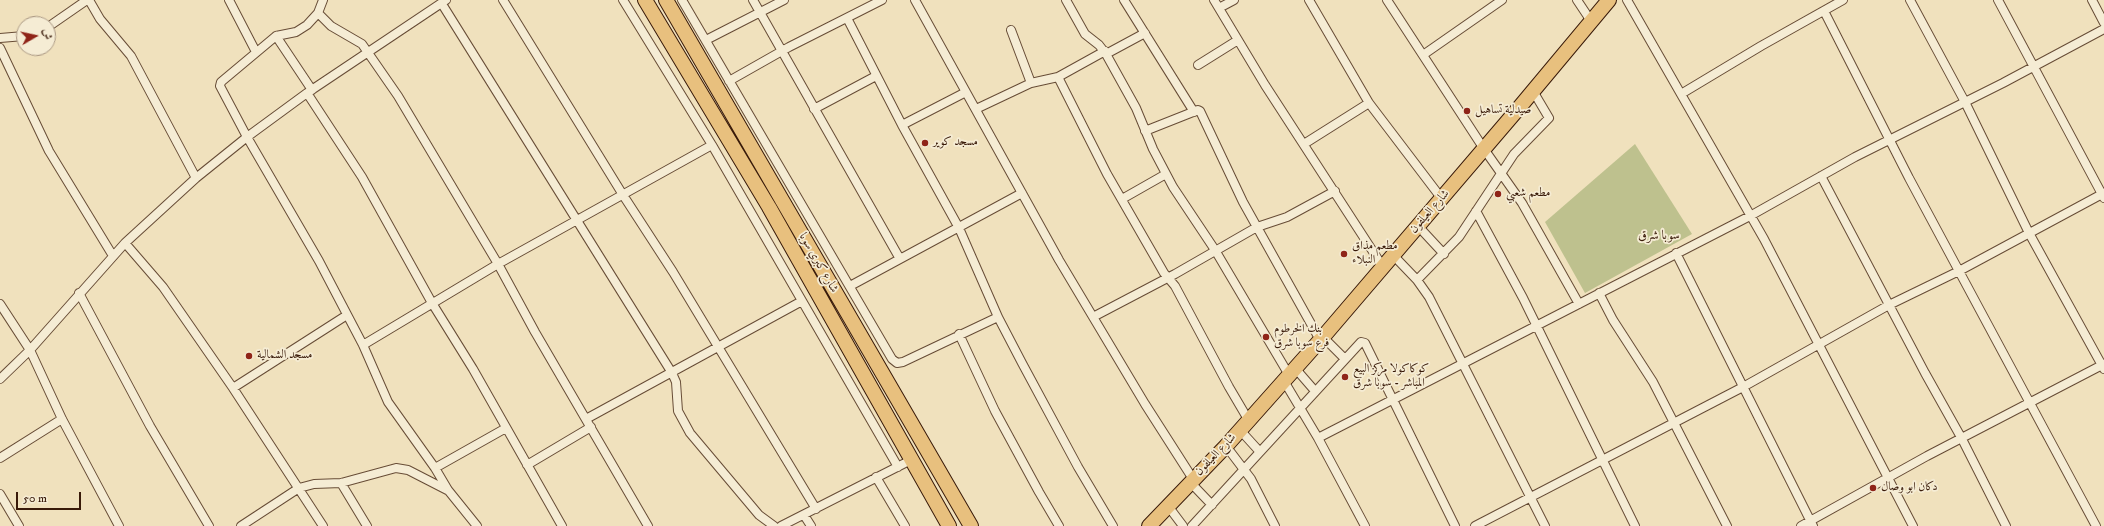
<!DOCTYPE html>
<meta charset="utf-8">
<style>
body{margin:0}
#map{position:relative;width:2104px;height:526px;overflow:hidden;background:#f0e1bd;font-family:"IM FELL DW Pica",Amiri,serif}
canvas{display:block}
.north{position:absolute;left:16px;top:16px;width:40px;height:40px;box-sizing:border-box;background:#f5ecd4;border:1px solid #aa9883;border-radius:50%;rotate:81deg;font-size:11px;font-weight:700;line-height:16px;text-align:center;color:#391a09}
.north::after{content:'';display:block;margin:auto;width:14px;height:18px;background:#8f2418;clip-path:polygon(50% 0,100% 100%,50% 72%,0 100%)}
.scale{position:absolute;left:16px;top:492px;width:65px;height:18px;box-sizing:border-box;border:2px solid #391a09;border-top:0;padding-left:5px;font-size:12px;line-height:14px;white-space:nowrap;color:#391a09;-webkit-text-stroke:3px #f5ecd4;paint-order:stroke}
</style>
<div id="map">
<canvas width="2104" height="526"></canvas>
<div class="north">ش</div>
<div class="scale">50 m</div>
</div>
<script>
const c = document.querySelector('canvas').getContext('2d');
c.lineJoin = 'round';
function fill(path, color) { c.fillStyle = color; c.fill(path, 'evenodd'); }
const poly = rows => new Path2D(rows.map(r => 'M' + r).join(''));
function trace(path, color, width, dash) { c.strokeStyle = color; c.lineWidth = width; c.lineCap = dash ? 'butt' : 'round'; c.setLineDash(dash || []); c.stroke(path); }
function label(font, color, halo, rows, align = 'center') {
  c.font = font + ' "IM FELL DW Pica",Amiri,serif'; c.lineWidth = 3.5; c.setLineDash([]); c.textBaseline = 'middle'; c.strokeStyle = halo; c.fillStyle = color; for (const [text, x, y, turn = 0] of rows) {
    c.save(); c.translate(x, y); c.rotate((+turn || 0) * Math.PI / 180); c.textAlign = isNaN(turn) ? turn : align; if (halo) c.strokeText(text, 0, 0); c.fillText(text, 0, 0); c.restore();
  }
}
fill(poly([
 [1635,144,1692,234,1585,293,1545,222]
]), '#bec18e');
const street = poly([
 [89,0,100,19,131,56,196,178],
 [229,0,256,52],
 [323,0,318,13,307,25,296,32,276,36,221,82,220,86,247,137,319,261,363,345,388,402,435,468,448,490,477,526],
 [503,0,623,195,673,272,816,509],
 [623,0,712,145,898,467],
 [682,0,892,359,897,363,903,362,998,317],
 [753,0,900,259],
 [915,0,1059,260,1145,404,1193,479],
 [1066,0,1085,34,1099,45,1106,54,1136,108,1153,149,1173,187,1215,250,1289,375],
 [1124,0,1194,112],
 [1214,0,1265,85,1383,267],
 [1309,0,1369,103,1442,199],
 [1387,0,1484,149,1522,203,1579,304],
 [1577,0,1591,21],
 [1627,0,1764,239,1913,526],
 [1910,0,1965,102,2029,233,2104,369],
 [1998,0,2104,198],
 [2092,0,2104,23],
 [442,4,672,373,676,382,678,411,690,433,759,515,774,526],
 [1219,8,1234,0],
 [1824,11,1909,178,2096,526],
 [318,13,331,26,362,44,398,96,498,264,535,332,648,526],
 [847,18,902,125,959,228,998,317,1022,363,1078,467,1113,526],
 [48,27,87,0],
 [1011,30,1031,83],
 [276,36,312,90],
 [0,38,24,36],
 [706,40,784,0],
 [0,48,49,151,113,256],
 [1106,54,1145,33],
 [1423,55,1502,0],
 [1198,65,1238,40],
 [1058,77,1107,174,1164,273,1175,286,1229,387,1249,421],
 [729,81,789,47,882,0],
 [307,93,362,177,432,303,473,369,562,526],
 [1681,94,1761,46,1843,0],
 [814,109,876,76],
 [976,109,1031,83,1058,77,1105,51],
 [902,125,966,92],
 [1145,131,1198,110,1200,111,1243,202,1320,340],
 [1304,144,1369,103],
 [1821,176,1925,373,1962,439,2006,526],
 [1122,199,1166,174],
 [1476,211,1523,298,1635,526],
 [1418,226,1444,254],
 [125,243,163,287,233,388,347,315],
 [1676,253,1813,526],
 [1393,255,1417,280,1429,297,1545,526],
 [1417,280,1459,237,1514,154,1549,118,1533,91],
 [850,286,1022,193],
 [79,293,150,426,209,526],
 [1599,293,1613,320,1653,382,1727,526],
 [0,304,30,350,62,419,119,526],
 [1093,317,1175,274,1257,227,1287,217,1335,191],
 [959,334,995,411,1039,492,1059,526],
 [1323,337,1345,359],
 [363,345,498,264,712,145],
 [1295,368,1315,391],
 [0,379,30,350,125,243,196,178,247,137,307,93,446,0],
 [1284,381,1318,438,1365,526],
 [233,388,323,526],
 [586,419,802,301],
 [1240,430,1260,452],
 [1318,438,1750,216,1855,157,2003,83,2104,29],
 [1226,446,1251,479,1275,526],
 [0,458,62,419],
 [527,465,591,427],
 [435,468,506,428],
 [876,477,905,526],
 [1190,482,1212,505],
 [341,483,367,526],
 [0,494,19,526],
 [1168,506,1183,526],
 [804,515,811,526],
 [241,526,299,488,314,484,341,483,396,468,408,470,447,490],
 [781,526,911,460],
 [1192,526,1361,342,1365,343,1455,526],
 [1475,526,1743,387,1889,305,1959,271,2104,193],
 [1801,526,1927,456,2104,364]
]);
const highway = poly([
 [645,0,769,207,949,526],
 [666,0,971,526],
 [1149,526,1226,446,1323,337,1518,109,1609,0]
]);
trace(street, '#674c36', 10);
trace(highway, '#391a09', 16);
trace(street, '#f5ecd4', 8);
trace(highway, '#e8c07e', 14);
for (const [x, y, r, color] of [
 [1467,111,4,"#8f2418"],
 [925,143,4,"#8f2418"],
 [1498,194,4,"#8f2418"],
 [1344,254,4,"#8f2418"],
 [1266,337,4,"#8f2418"],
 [249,356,4,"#8f2418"],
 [1345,377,4,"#8f2418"],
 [1873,488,4,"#8f2418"]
]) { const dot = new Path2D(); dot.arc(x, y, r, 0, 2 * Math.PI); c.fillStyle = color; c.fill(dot); trace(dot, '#f5ecd4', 1.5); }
label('12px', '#391a09', '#f5ecd4', [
 ["صيدلية تساهيل",1475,111],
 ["مسجد كوير",933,143],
 ["مطعم شعبي",1506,194],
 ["مطعم مذاق",1352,247],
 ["النبلاء",1352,261],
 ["بنك الخرطوم",1274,330],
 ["فرع سوبا شرق",1274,344],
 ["مسجد الشمالية",257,356],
 ["كوكاكولا مركز البيع",1353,370],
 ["المباشر - سوبا شرق",1353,384],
 ["دكان ابو وصال",1881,488]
], 'left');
label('12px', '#391a09', '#f5ecd4', [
 ["شارع العيلفون",1430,212,-49],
 ["شارع كبري سوبا",818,263,60],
 ["شارع العيلفون",1216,455,-46]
]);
label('13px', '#391a09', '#f5ecd4', [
 ["سوبا شرق",1659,236]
]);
</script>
